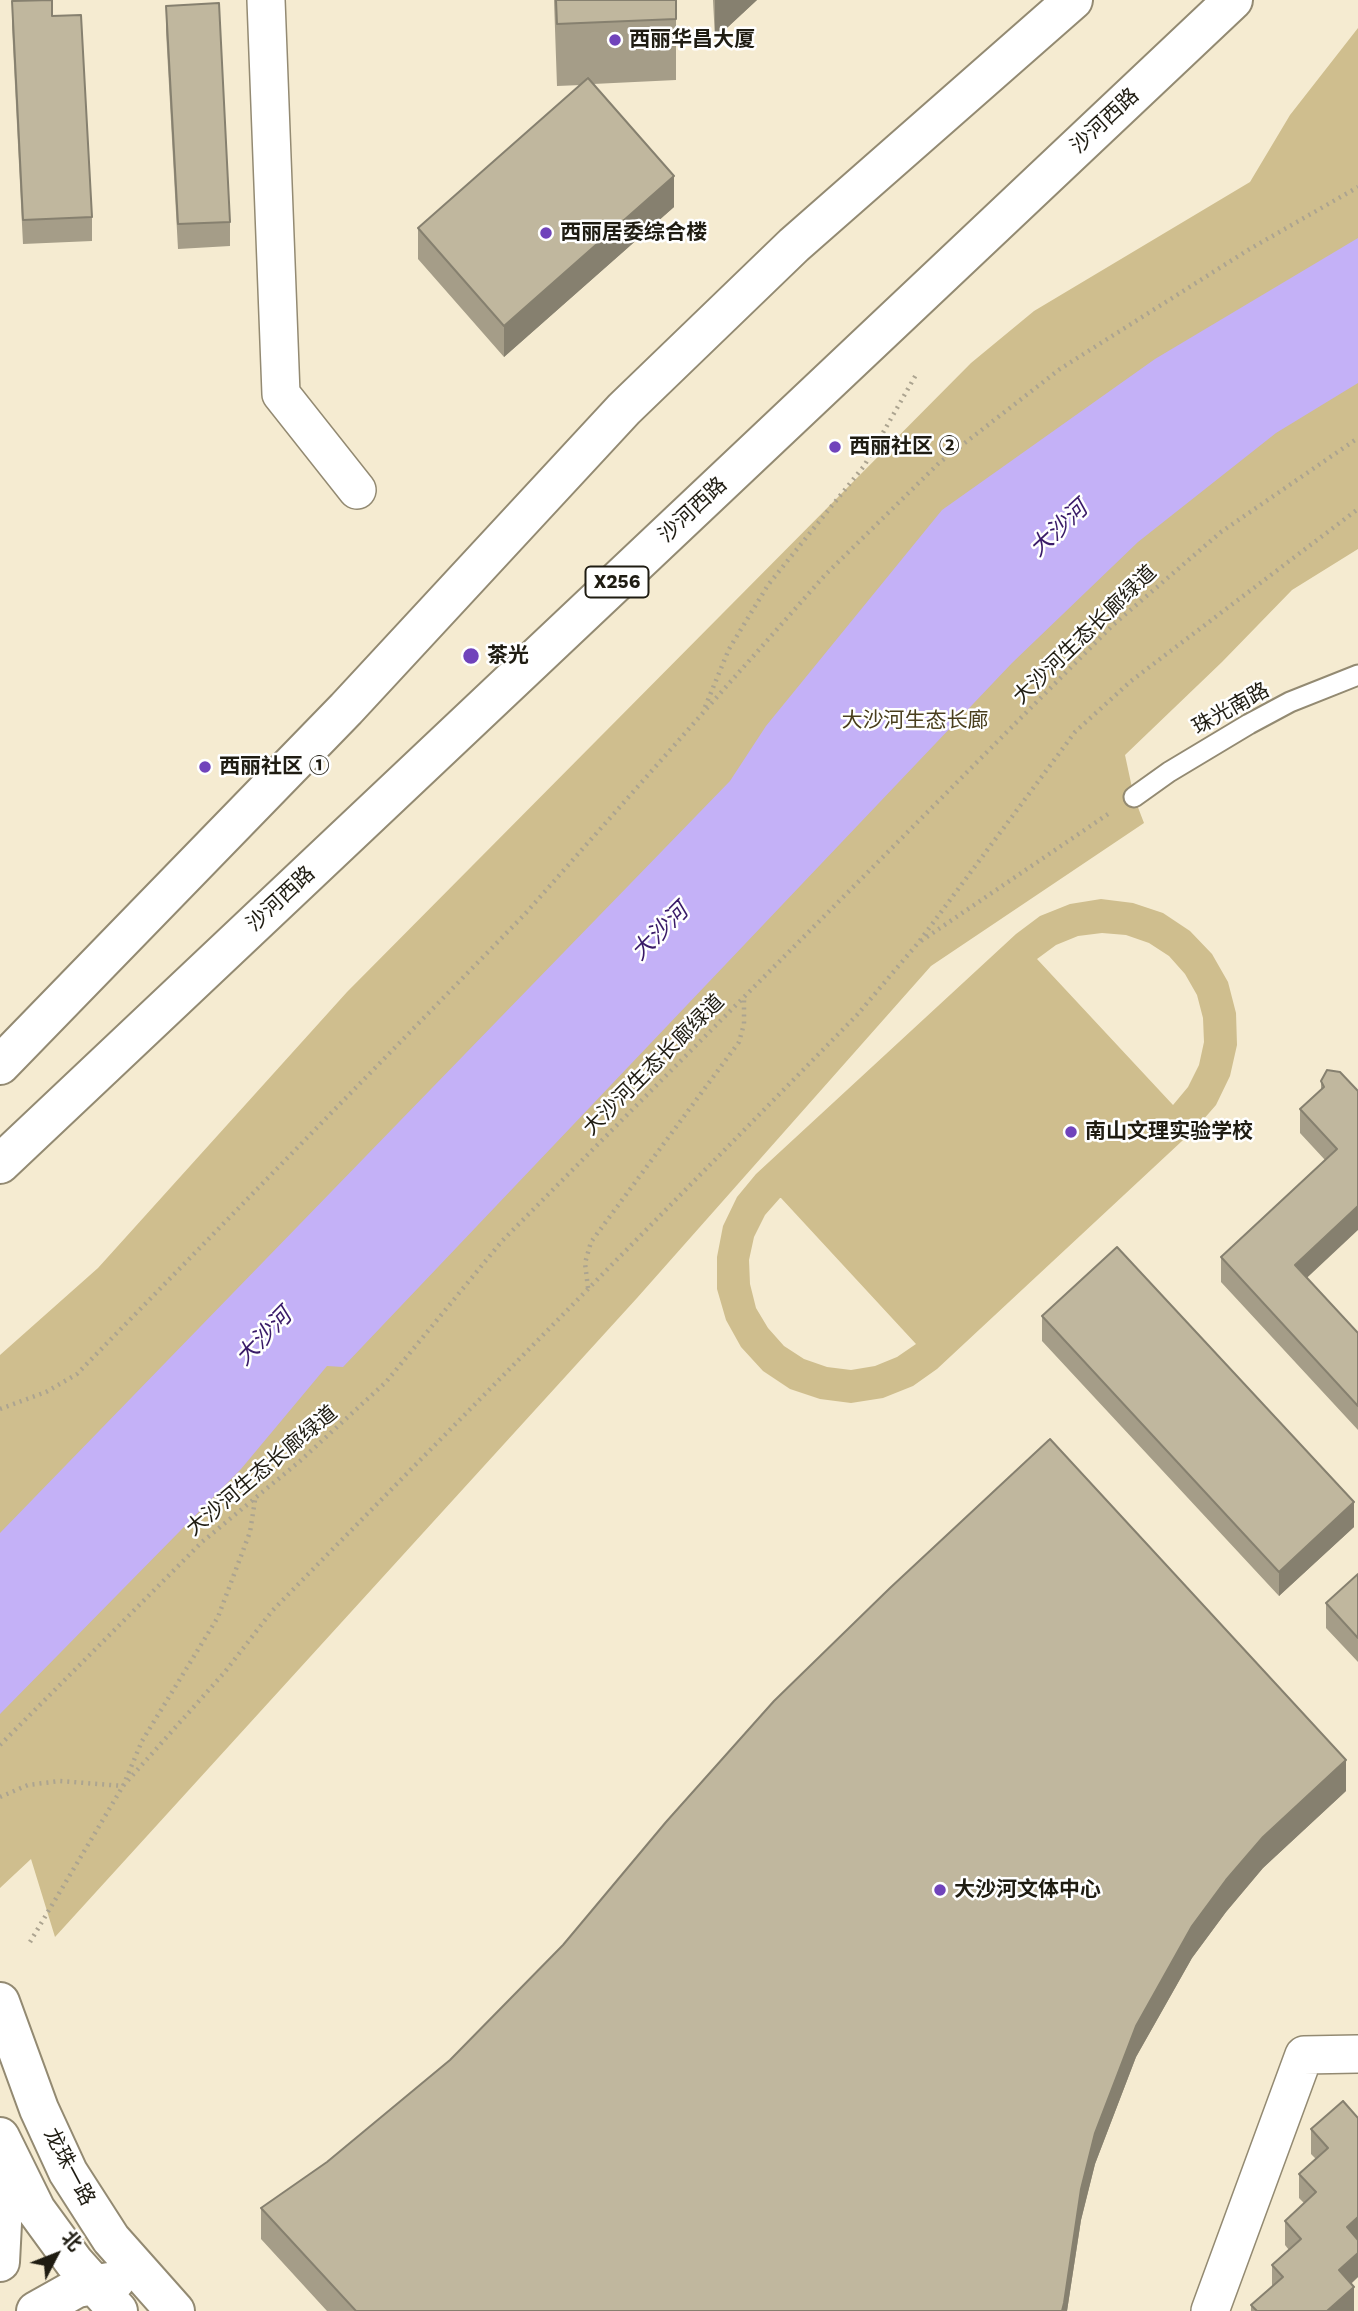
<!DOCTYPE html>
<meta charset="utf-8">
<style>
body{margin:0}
#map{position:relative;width:1358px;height:2311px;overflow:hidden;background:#f5ebd1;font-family:"Work Sans","Noto Sans SC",sans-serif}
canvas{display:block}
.north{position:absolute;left:21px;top:2220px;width:70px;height:70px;-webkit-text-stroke:5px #fff;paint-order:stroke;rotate:48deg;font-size:19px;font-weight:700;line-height:28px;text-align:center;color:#1f1c12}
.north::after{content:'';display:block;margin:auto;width:24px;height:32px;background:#1f1c12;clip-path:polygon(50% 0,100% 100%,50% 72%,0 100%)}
</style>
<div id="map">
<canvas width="1358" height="2311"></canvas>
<div class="north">北</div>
</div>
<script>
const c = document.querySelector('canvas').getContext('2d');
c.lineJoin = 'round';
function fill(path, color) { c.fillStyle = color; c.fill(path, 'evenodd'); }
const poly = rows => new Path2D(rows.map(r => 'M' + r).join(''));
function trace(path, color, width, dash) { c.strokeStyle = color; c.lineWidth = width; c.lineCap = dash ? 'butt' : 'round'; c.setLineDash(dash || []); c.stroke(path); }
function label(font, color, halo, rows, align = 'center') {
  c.font = font + ' "Work Sans","Noto Sans SC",sans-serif'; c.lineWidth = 5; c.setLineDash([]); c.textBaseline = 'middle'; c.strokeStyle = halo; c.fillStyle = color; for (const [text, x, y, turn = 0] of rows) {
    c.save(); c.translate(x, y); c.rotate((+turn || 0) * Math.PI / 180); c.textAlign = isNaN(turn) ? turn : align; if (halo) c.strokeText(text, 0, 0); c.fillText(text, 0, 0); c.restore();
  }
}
fill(poly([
 [1358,28,1358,549,1292,590,1222,662,1125,755,1134,797,1144,823,931,966,637,1298,55,1937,31,1859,0,1888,0,1355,98,1268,347,992,971,363,1034,311,1250,182,1290,115],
 [1101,899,1133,903,1163,913,1190,931,1212,954,1228,982,1236,1013,1237,1045,1230,1076,1216,1105,1196,1128,937,1369,913,1386,883,1398,851,1403,820,1399,790,1389,763,1371,741,1347,726,1320,717,1289,717,1257,723,1226,737,1197,756,1174,1016,934,1040,916,1070,904],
 [1102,933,1126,935,1149,943,1169,956,1185,974,1197,995,1203,1018,1204,1042,1199,1065,1188,1087,1173,1105,1037,959,1056,945,1078,936],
 [780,1198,781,1198,916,1344,897,1357,875,1366,851,1370,827,1367,804,1359,784,1346,768,1328,756,1308,750,1284,749,1260,754,1237,765,1215]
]), '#cfbe8e');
fill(poly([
 [1358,238,1358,383,1276,433,1138,542,1012,663,343,1367,327,1366,241,1469,0,1714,0,1533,730,781,766,726,942,510,1155,359]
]), '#c4b1f7');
const service = poly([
 [1134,797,1169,772,1249,724,1290,702,1358,675]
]);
const minor = poly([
 [266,0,281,394,357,490],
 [1210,2311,1304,2055,1358,2054]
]);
const tertiary = poly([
 [0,2002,39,2109,68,2172,111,2239,175,2311],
 [0,2137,36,2210,74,2262,118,2311],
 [0,2155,3,2204,0,2262],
 [36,2311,77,2288,115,2281]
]);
const primary = poly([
 [0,1065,346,709,624,409,794,245,1073,0],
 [0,1164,1233,0]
]);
trace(service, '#938a72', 23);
trace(minor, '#938a72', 40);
trace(tertiary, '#938a72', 42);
trace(primary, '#938a72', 42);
trace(poly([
 [705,707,729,649,768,585,864,466,917,373],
 [921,941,1111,812],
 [588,1288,585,1263,591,1242,739,1042,744,1024,744,998],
 [0,1409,46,1392,77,1374,525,914,825,575,939,463,1060,369,1248,250,1358,187],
 [0,1745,202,1542,300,1461,386,1382,502,1241,1113,625,1221,532,1358,438],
 [0,1797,28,1785,60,1781,123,1786,142,1741,218,1617,250,1532,255,1500],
 [30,1942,123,1786,224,1673,272,1611,857,1015,918,943,1075,732,1131,681,1358,509]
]), '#aca490', 4.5, [2, 5]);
trace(service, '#fff', 19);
trace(minor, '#fff', 37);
trace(tertiary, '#fff', 38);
trace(primary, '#fff', 38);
fill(poly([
 [554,0,676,0,676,80,593,84,674,207,504,357,418,259,418,228,581,85,557,86],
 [713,0,757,0,715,39],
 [12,1,52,16,92,217,92,241,23,244,12,26],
 [166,6,230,222,230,246,178,249,166,31],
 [1321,1081,1358,1091,1307,1278,1358,1333,1358,1430,1221,1282,1221,1257,1325,1160,1300,1133,1300,1109,1321,1089],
 [1042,1316,1354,1527,1279,1596,1042,1341],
 [1358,1574,1358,1662,1326,1628,1326,1603],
 [1346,1791,1263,1868,1226,1912,1192,1958,1136,2057,1095,2164,1081,2220,1067,2311,327,2311,261,2239,261,2208,327,2162,450,2060],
 [1343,2101,1358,2277,1351,2284,1354,2311,1251,2311,1251,2305,1272,2287,1272,2265,1289,2250,1285,2245,1285,2221,1304,2203,1299,2198,1299,2174,1316,2159,1311,2154,1311,2129]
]), '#a59d88');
fill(poly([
 [715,0,757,0,715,39],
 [674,176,674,207,504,357,504,326],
 [1358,1206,1358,1230,1295,1289,1295,1265],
 [1354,1502,1354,1527,1279,1596,1279,1572],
 [1346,1760,1346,1791,1263,1868,1226,1912,1192,1958,1136,2057,1095,2164,1081,2220,1067,2311,1062,2311,1081,2189,1095,2133,1136,2026,1192,1926,1226,1880,1263,1837],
 [1358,2217,1358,2241,1347,2227],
 [1358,2253,1358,2277,1339,2294,1339,2270],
 [1354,2287,1354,2311,1327,2311]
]), '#86806f');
const building = poly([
 [52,0,52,16,81,15,92,217,23,220,12,1,52,0],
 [556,0,676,0,676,19,557,24,556,0],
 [219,3,230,222,178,224,166,6,219,3],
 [588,78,674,176,504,326,418,228,588,78],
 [1327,1070,1340,1072,1358,1091,1358,1206,1295,1265,1358,1333,1358,1406,1221,1257,1337,1149,1300,1109,1324,1087,1321,1081,1327,1070],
 [1117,1247,1354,1502,1279,1572,1042,1316,1117,1247],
 [1050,1439,1346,1760,1263,1837,1226,1880,1192,1926,1136,2026,1095,2133,1081,2189,1064,2303,1062,2311,356,2311,261,2208,327,2162,450,2060,563,1945,666,1822,774,1701,890,1588,1050,1439],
 [1358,1574,1358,1638,1326,1603,1358,1574],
 [1343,2101,1358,2118,1358,2217,1347,2227,1358,2240,1358,2253,1339,2270,1354,2287,1327,2311,1257,2311,1251,2305,1283,2277,1272,2265,1301,2239,1285,2221,1316,2192,1299,2174,1328,2148,1311,2129,1343,2101]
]);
fill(building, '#c0b79e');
trace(building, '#86806f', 2);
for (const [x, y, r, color] of [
 [615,40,7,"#7043bb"],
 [546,233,7,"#7043bb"],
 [835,447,7,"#7043bb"],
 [471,656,9,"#7043bb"],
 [205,767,7,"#7043bb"],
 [1071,1132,7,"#7043bb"],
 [940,1890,7,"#7043bb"]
]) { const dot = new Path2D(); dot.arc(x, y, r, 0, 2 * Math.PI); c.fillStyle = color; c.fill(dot); trace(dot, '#fff', 2.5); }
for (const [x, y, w] of [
 [617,582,63]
]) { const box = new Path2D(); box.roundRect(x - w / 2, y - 15.5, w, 31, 5); c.fillStyle = '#fff'; c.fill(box); trace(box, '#1f1c12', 2); }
label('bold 19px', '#1f1c12', null, [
 ["X256",617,582]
]);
label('bold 21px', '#1f1c12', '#fff', [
 ["西丽华昌大厦",629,40],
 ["西丽居委综合楼",560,233],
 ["西丽社区 ②",849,447],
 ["茶光",487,656],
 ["西丽社区 ①",219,767],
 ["南山文理实验学校",1085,1132],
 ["大沙河文体中心",954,1890]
], 'left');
label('21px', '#1f1c12', '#fff', [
 ["沙河西路",1105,121,-43],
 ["沙河西路",693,510,-43],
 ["大沙河生态长廊绿道",1085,635,-44],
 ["珠光南路",1231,709,-29],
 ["沙河西路",281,899,-43],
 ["大沙河生态长廊绿道",654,1065,-45],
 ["大沙河生态长廊绿道",262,1471,-40],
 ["龙珠一路",69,2167,62]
]);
label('21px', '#493e1d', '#fff', [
 ["大沙河生态长廊",915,721]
]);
label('italic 23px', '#391a68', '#fff', [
 ["大沙河",1059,529,-43],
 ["大沙河",660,932,-45],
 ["大沙河",264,1337,-46]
]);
</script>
